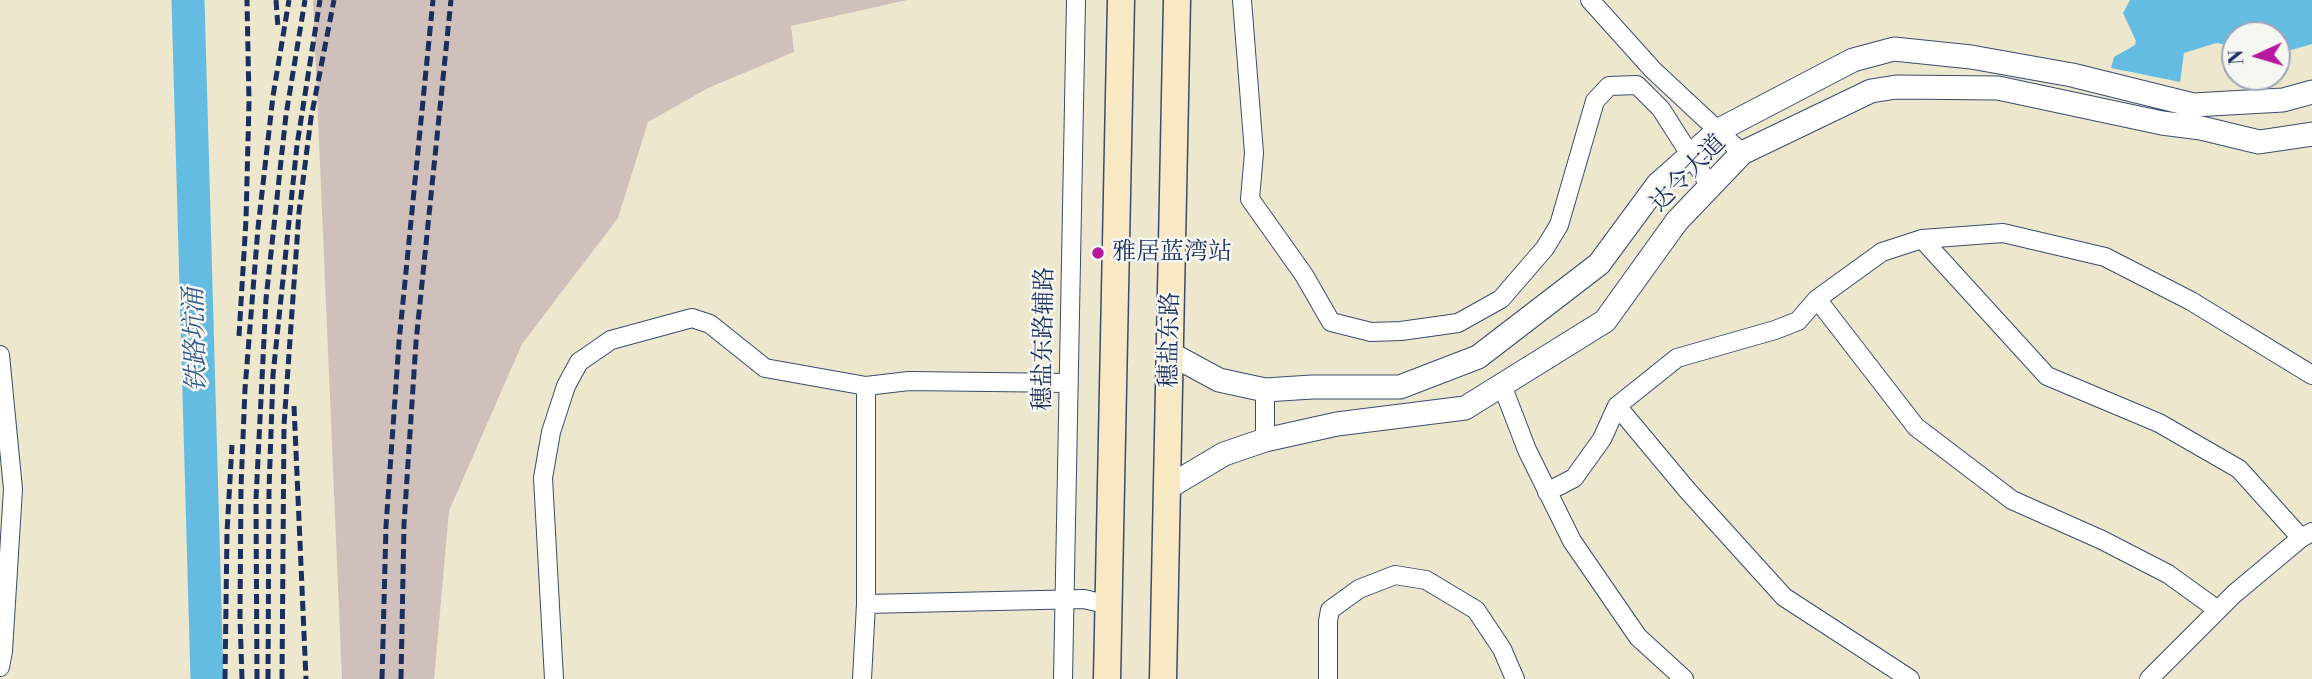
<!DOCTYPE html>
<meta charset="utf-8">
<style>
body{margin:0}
#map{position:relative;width:2312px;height:679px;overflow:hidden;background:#ece7cd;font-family:"Libre Bodoni",serif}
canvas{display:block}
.north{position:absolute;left:2221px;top:21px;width:70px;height:70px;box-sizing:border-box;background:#f6f6f2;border:2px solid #9ea6b7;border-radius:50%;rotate:266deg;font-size:19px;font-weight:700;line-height:28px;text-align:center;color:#1b2f5e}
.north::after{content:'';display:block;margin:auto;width:24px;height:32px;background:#b5179e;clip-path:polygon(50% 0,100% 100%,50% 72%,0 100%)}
</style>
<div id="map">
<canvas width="2312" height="679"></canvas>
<div class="north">N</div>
</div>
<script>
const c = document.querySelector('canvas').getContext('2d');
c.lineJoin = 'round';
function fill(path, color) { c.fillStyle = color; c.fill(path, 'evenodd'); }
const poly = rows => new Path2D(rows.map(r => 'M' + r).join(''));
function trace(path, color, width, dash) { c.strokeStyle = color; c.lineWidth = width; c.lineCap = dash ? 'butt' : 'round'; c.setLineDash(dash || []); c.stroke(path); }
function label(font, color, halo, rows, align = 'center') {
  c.font = font + ' "Libre Bodoni","Noto Serif SC",serif'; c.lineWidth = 5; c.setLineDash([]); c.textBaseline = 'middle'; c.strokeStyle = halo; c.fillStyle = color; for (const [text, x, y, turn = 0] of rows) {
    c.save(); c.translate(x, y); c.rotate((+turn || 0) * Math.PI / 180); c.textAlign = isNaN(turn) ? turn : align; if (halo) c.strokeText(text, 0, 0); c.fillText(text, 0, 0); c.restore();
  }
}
fill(poly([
 [313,0,907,0,791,26,794,52,708,88,648,122,618,218,522,344,449,511,434,679,342,679]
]), '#d0c0bc');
fill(poly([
 [2130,0,2312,0,2312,44,2277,54,2277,35,2235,35,2235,46,2216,43,2184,53,2180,82,2111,68,2114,57,2135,45,2136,41,2123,13]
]), '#65bce2');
trace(poly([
 [188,0,207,679]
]), '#65bce2', 33);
const minor = poly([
 [1242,0,1254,153,1250,199,1304,275,1331,322,1371,332,1401,331,1458,323,1501,299,1545,248,1559,225,1595,101,1609,86,1637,85,1661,109,1710,186],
 [1590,0,1653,70,1742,153],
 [1922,239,2047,376,2159,423,2239,469,2301,538],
 [1817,299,1916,427,2012,500,2102,540,2168,574,2218,610],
 [0,355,13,489,3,651,0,667],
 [1502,385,1527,450,1572,541,1638,637,1684,679],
 [1265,390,1265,440],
 [1617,406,1688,491,1784,597,1910,679],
 [1547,492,1574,478,1602,439,1617,406,1677,358,1775,330,1798,321,1817,299,1882,252,1922,239,2003,233,2105,257,2191,301,2312,375],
 [866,604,1084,599,1109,605],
 [554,679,543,478,551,432,566,386,579,362,611,340,692,318,710,324,765,368,866,386,909,381,1069,383],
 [862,679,866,604,866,386],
 [1063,679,1076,0],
 [1328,679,1328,621,1330,610,1359,589,1395,575,1426,580,1476,610,1502,649,1515,679],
 [2149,679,2234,594,2301,538,2312,532]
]);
const tertiary = poly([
 [1171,354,1219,380,1265,390,1312,387,1400,387,1478,357,1599,264,1658,184,1719,130,1853,60,1894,49,1971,57,2072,75,2193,105,2283,100,2312,92],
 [1167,488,1224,454,1265,440,1337,424,1465,408,1605,321,1677,221,1742,153,1871,91,1896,87,1998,88,2162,123,2201,128,2259,142,2312,134]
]);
const secondary = poly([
 [1107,679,1121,0],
 [1163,679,1177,0]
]);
trace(minor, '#3a4b6f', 20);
trace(tertiary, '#3a4b6f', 25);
trace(secondary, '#3a4b6f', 29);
trace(minor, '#fff', 18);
trace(tertiary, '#fff', 23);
trace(secondary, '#f8e8c3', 26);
trace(poly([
 [276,0,278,28],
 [239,336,246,220,249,102,247,0],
 [294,406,306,679],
 [225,679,227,532,232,445],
 [242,679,240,617,241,487,245,389,258,228,273,96,289,0],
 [257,679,256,499,266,299,286,115,305,0],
 [268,679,269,490,273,375,297,145,320,0],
 [282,679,284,425,299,212,311,118,334,0],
 [382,679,386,526,399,342,433,0],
 [401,679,404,524,416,342,451,0]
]), '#1b2f5e', 5, [10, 5]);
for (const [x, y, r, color] of [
 [1098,253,7,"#b5179e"]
]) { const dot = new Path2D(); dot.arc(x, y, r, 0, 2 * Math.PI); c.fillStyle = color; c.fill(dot); trace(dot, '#f6f6f2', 2.5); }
label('24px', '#1b2f5e', '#f6f6f2', [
 ["达令大道",1689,174,-46],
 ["穗盐东路辅路",1045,339,-89],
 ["穗盐东路",1171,340,-89]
]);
label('24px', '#1b2f5e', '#f6f6f2', [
 ["雅居蓝湾站",1112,253]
], 'left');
label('italic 26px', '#315986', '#f6f6f2', [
 ["铁路坑涌",197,340,-92]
]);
</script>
